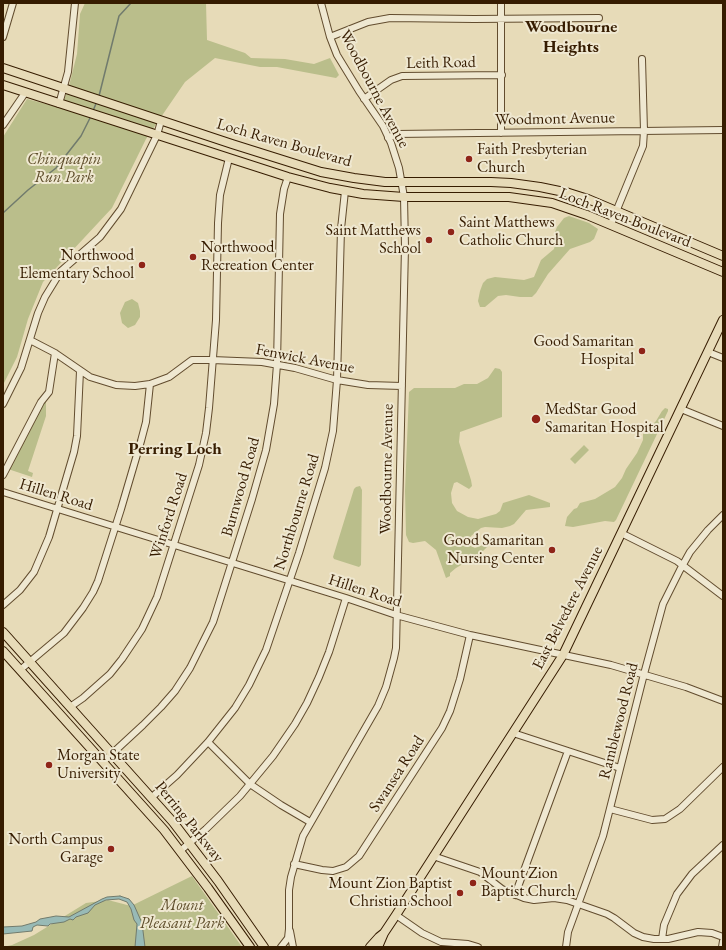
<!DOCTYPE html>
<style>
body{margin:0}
#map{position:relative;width:726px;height:950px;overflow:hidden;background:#e7dbb8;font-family:"EB Garamond",serif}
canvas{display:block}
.frame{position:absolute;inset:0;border:4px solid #361c00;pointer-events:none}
</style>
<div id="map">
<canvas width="726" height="950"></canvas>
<div class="frame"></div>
</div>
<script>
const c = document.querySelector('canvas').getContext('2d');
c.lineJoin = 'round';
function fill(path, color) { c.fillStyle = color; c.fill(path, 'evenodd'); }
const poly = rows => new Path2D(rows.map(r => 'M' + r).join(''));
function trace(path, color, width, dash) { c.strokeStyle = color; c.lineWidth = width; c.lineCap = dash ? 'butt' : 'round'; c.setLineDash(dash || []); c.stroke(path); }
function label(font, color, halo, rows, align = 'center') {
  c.font = font + ' "EB Garamond",serif'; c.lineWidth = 4; c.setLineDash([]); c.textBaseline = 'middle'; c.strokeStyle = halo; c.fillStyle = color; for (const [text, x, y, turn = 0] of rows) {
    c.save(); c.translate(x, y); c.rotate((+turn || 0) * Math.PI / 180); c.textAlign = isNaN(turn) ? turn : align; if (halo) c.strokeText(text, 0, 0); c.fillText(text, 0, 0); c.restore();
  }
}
fill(poly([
 [85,3,206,3,207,40,245,53,251,58,285,59,314,64,330,58,339,75,336,78,277,67,260,67,215,58,185,82,146,139,112,208,43,282,28,319,17,357,3,385,3,137,27,99,61,108,69,86,77,54,80,14],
 [569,216,589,223,598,229,594,239,590,242,570,249,548,274,536,293,532,297,520,297,506,295,498,296,485,307,480,307,478,301,480,291,483,283,487,279,495,277,524,280,534,277,541,260,554,249,556,241,555,232,557,227,564,218],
 [132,299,138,303,140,311,140,317,135,325,128,328,122,323,120,313,125,302],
 [495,368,500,369,502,372,502,417,460,432,459,442,471,480,472,486,469,489,457,482,454,483,451,493,452,503,457,511,468,517,478,519,496,514,500,511,503,503,529,495,550,503,550,507,526,510,514,524,510,526,502,528,485,527,481,528,471,536,466,544,475,548,488,543,490,544,480,554,456,568,450,573,450,576,446,578,436,550,425,541,413,543,409,542,406,535,405,491,409,392,414,388,455,388,464,384,477,384,488,378],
 [44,402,46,402,46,416,28,471,33,473,32,477,8,469],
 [665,408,668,409,668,411,616,520,614,522,605,521,573,527,565,526,567,517,574,509,577,508,580,503,595,499,615,487,622,478,626,469,637,453,643,440,643,434,656,421,662,411],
 [584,445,589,450,575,464,570,459],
 [360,486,362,490,361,565,359,567,334,559,333,557,354,489,356,487],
 [192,876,242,947,3,947,12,945,34,935,86,903,108,900,131,906]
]), '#babe8b');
const water = poly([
 [120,896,129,899,134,905,142,923,145,947,135,947,137,924,134,920,131,909,127,902,119,899,106,900,95,905,88,913,76,917,73,920,70,919,64,922,50,924,48,926,37,925,33,927,32,931,3,934,3,927,22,926,36,922,40,919,56,916,69,917,102,899,107,897,120,896]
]);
fill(water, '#98bab6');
trace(water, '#717b6d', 1);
trace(poly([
 [99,96,119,16,131,3],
 [93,111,97,101],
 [3,213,28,190,56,168,81,136,91,116]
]), '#717b6d', 1.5);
const minor = poly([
 [3,37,13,3],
 [330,37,368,22,390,18,474,19,599,18],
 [364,99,391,80,402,76,502,75],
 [59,104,68,72,75,3],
 [3,125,25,93],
 [501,133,501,3],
 [388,138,396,134,723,130],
 [611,224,643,146,644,131,642,59],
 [30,340,55,353,90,377,116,385,135,386,150,384,169,377,192,360,212,360,262,362,295,368,337,380,368,385,402,386],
 [708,352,723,358],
 [3,404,21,368,38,313,45,297,61,271,100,237,121,209,157,135,161,121],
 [681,409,723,426],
 [3,475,41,402,49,392,55,353],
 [3,492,346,598,396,615,470,635,611,665,686,687,723,701],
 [621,533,677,561,723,596],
 [3,605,20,590,34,572,49,537,74,452,77,436,80,371],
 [20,670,64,633,83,608,93,592,98,581,121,509,141,441,146,422,150,384],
 [70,707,83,698,110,674,122,659,142,629,157,597,199,465,206,433,209,408,216,320,218,223,220,195,229,158],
 [513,733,620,768],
 [208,742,250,784,281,805,310,822],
 [103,762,143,725,161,707,175,691,190,668,213,622,252,499,266,450,274,404,277,364,280,214,284,189,288,177],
 [152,797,177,775,208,742,235,708,249,685,266,650,299,553,325,468,333,431,337,380,341,229,345,191],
 [610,809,652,820,665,819,680,809,723,767],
 [180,851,206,829,240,796,273,756,295,724,307,703,319,677,329,652,346,598],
 [433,856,480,872,502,889,524,898,534,900,554,898,567,900,607,914,614,918,634,933,643,937,654,939,668,939,698,932,712,933,723,937],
 [294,864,322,870,333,871,346,867,359,856,442,728,450,711,460,679,470,635],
 [515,895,568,751],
 [396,915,422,933,441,942,468,944,478,947],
 [290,931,293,947],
 [662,939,664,925,677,894,692,874,723,845],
 [281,947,288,938,289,929,289,890,291,877,303,836,378,706,386,687,394,658,396,648,405,247,404,197,399,168,391,143,383,126,359,91,337,55,330,37,321,3],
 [566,947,568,932,603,836,644,674,663,604,680,570,690,552,708,530,723,515],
 [722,947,723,941]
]);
const major = poly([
 [3,68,232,144,321,172,354,178,385,182,491,182,511,183,540,187,569,193,588,199,723,256],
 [3,85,288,177,330,188,363,194,404,197,509,197,552,203,587,215,723,272],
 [3,632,173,822,218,881,264,947],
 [3,651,164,830,208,888,250,947],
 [370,947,379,937,384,933],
 [378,947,384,933,396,915,563,655,723,320]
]);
trace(minor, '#624c2e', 8);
trace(major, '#361c00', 10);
trace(minor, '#efe8d1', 6);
trace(major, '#e7dbb8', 8);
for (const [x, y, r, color] of [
 [469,159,4,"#8f2418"],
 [451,232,4,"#8f2418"],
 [429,240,4,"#8f2418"],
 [193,257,4,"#8f2418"],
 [142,265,4,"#8f2418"],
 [642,351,4,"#8f2418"],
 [536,419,5,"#8f2418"],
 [552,550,4,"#8f2418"],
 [49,765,4,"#8f2418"],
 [111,849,4,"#8f2418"],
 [473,883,4,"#8f2418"],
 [460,893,4,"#8f2418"]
]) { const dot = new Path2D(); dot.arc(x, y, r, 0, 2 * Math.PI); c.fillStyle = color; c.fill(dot); trace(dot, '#efe8d1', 1.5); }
label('16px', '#361c00', '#efe8d1', [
 ["Leith Road",441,63,-1],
 ["Woodbourne Avenue",374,89,62],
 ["Woodmont Avenue",555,119,-1],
 ["Loch Raven Boulevard",284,143,16],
 ["Loch Raven Boulevard",625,218,21],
 ["Fenwick Avenue",305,359,11],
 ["Woodbourne Avenue",387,469,-89],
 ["Burnwood Road",241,487,-74],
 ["Hillen Road",56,495,17],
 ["Northbourne Road",297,512,-73],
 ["Winford Road",169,516,-72],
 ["Hillen Road",365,591,18],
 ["East Belvedere Avenue",568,608,-63],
 ["Ramblewood Road",619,721,-76],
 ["Swansea Road",397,774,-57],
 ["Perring Parkway",189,822,51]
]);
label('16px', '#361c00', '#efe8d1', [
 ["Faith Presbyterian",477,150],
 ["Church",477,168],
 ["Saint Matthews",459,223],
 ["Catholic Church",459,241],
 ["Saint Matthews",421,231,"right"],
 ["School",421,249,"right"],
 ["Northwood",201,248],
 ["Recreation Center",201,266],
 ["Northwood",134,256,"right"],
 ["Elementary School",134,274,"right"],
 ["Good Samaritan",634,342,"right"],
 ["Hospital",634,360,"right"],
 ["MedStar Good",545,410],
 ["Samaritan Hospital",545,428],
 ["Good Samaritan",544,541,"right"],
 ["Nursing Center",544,559,"right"],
 ["Morgan State",57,756],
 ["University",57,774],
 ["North Campus",103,840,"right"],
 ["Garage",103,858,"right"],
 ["Mount Zion",481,874],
 ["Baptist Church",481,892],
 ["Mount Zion Baptist",452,884,"right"],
 ["Christian School",452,902,"right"]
], 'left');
label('italic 16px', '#5e4d2a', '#efe8d1', [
 ["Chinquapin",64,160],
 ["Run Park",64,178],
 ["Mount",182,906],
 ["Pleasant Park",182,924]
]);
label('bold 17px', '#361c00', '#efe8d1', [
 ["Woodbourne",571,27],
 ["Heights",571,47],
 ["Perring Loch",175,449]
]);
</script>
